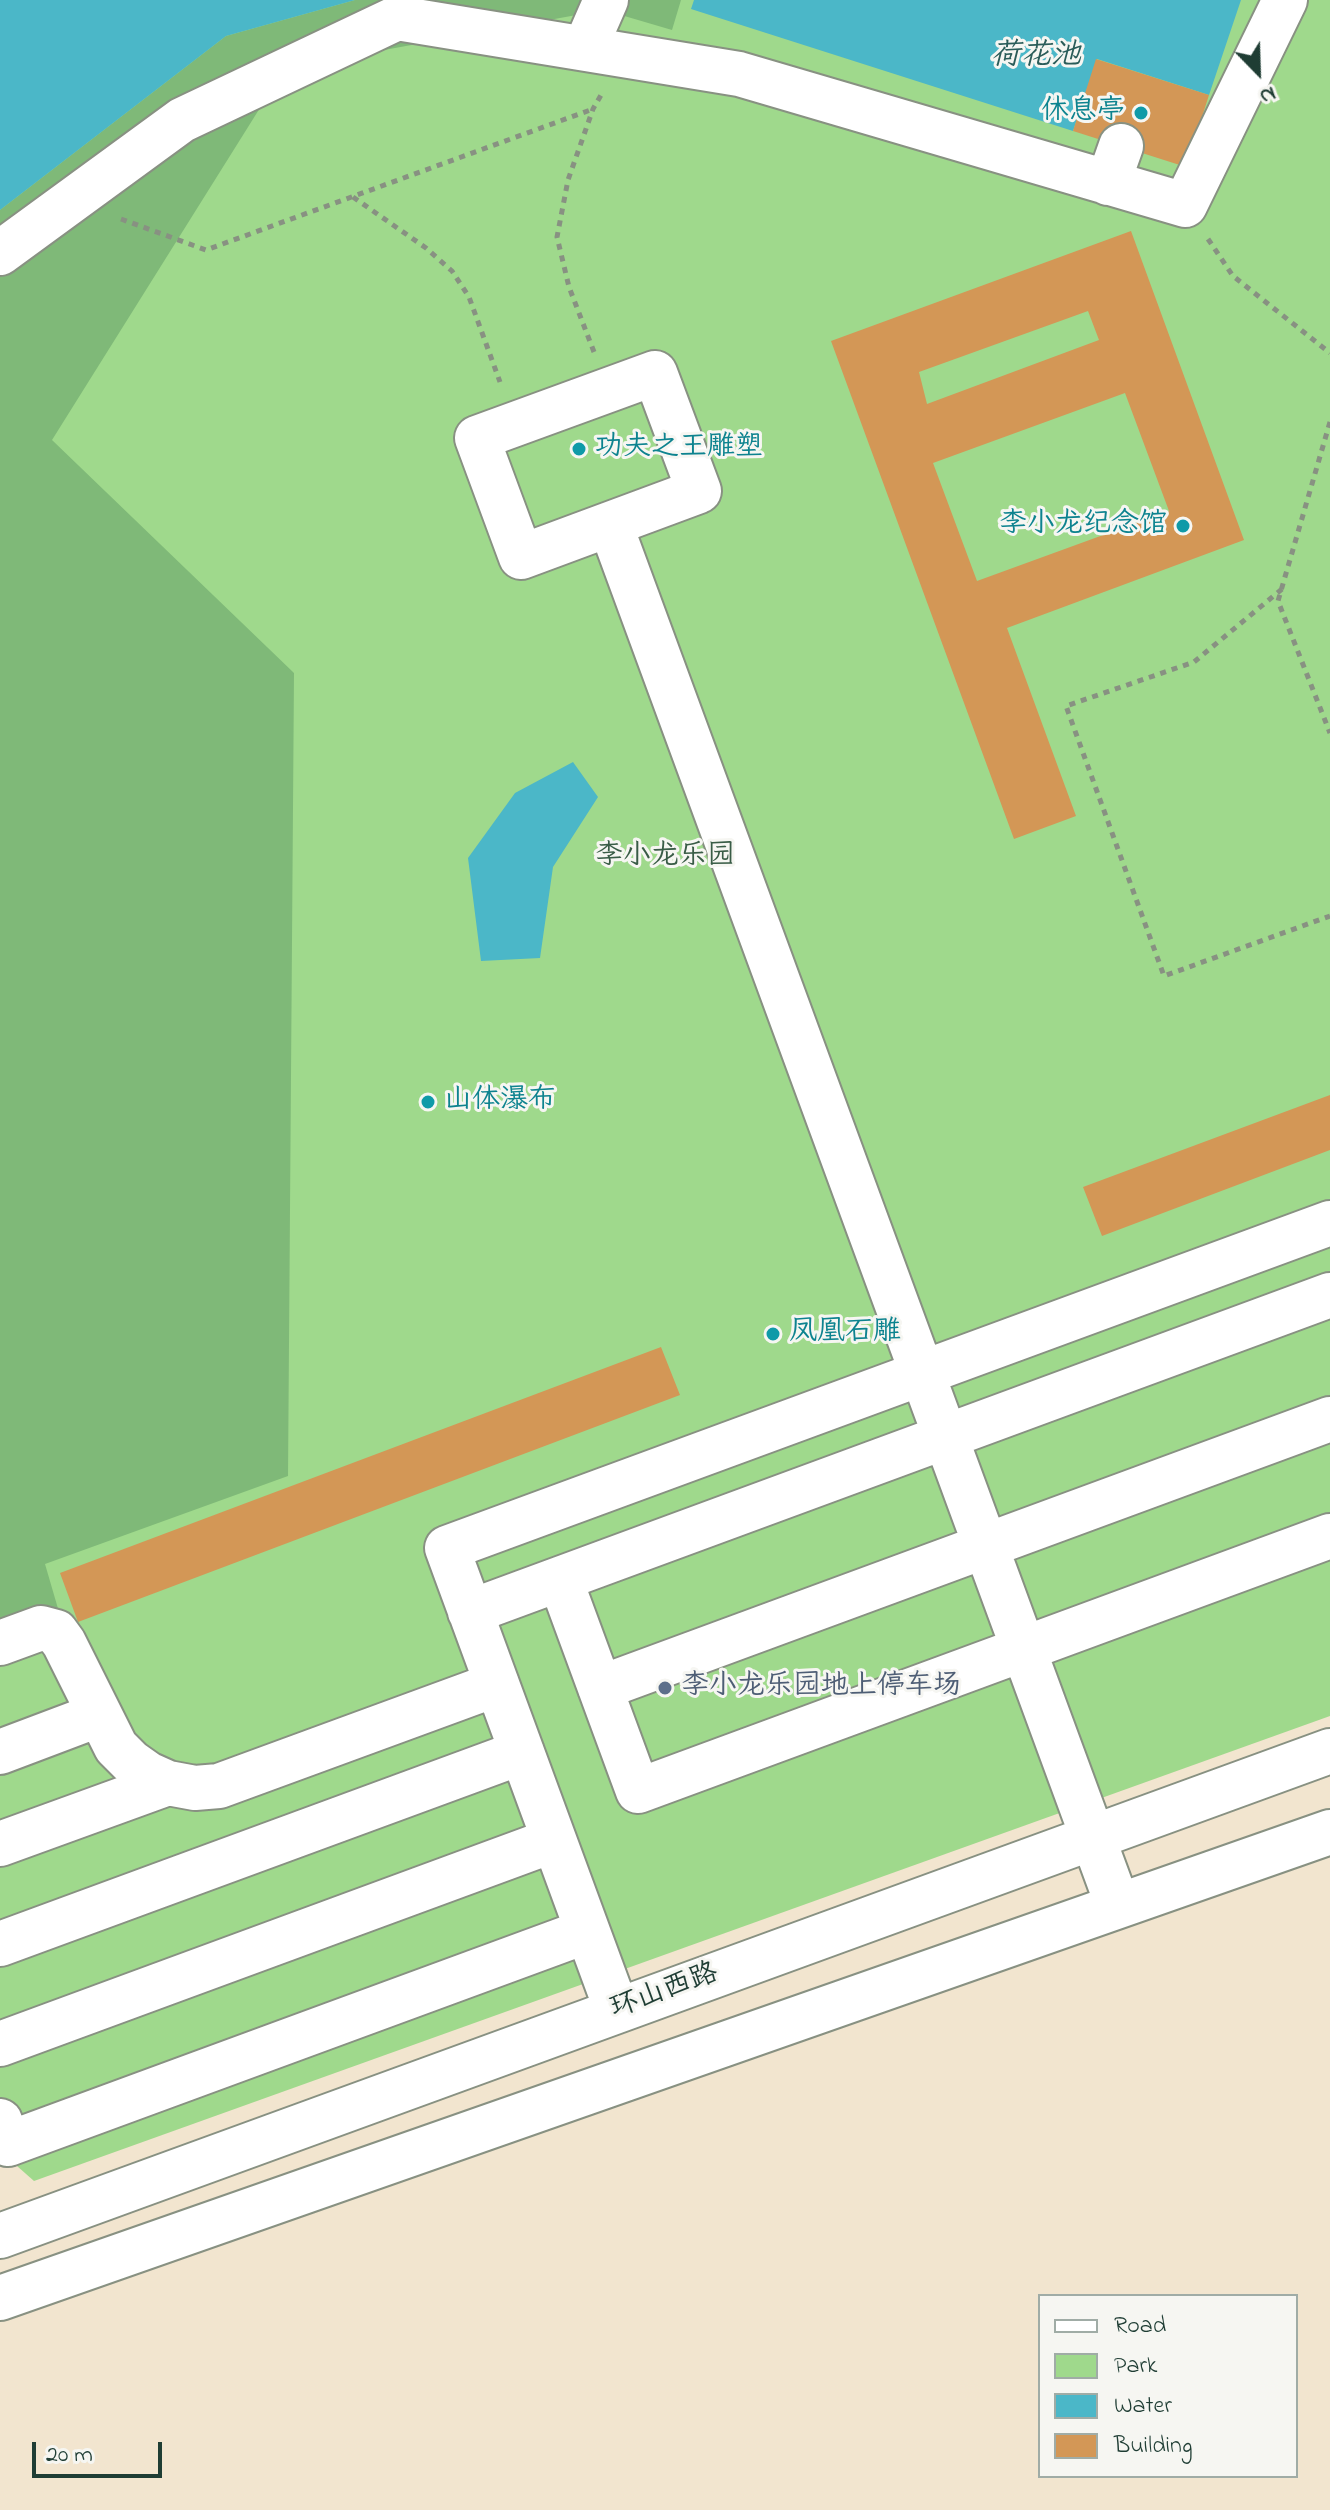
<!DOCTYPE html>
<meta charset="utf-8">
<style>
body{margin:0}
#map{position:relative;width:1330px;height:2510px;overflow:hidden;background:#f2e5cf;font-family:"Indie Flower",sans-serif}
canvas{display:block}
.legend{position:absolute;left:1038px;top:2294px;width:260px;height:184px;box-sizing:border-box;background:#f6f6f2;border:2px solid #a0aca6;margin:0;padding:10px 14px;list-style:none;font-size:24px;color:#1f3d34}
.legend li{display:flex;align-items:center;gap:16px;height:40px}
.legend b{width:40px;border:2px solid #a0aca6}
.north{position:absolute;left:1218px;top:32px;width:80px;height:80px;-webkit-text-stroke:6px #f6f6f2;paint-order:stroke;rotate:157deg;font-size:22px;font-weight:700;line-height:32px;text-align:center;color:#1f3d34}
.north::after{content:'';display:block;margin:auto;width:28px;height:36px;background:#1f3d34;clip-path:polygon(50% 0,100% 100%,50% 72%,0 100%)}
.scale{position:absolute;left:32px;top:2442px;width:130px;height:36px;box-sizing:border-box;border:4px solid #1f3d34;border-top:0;padding-left:10px;font-size:24px;line-height:28px;white-space:nowrap;color:#1f3d34;-webkit-text-stroke:6px #f6f6f2;paint-order:stroke}
</style>
<div id="map">
<canvas width="1330" height="2510"></canvas>
<ul class="legend">
<li><b style="height:10px;background:#fff"></b>Road</li>
<li><b style="height:22px;background:#9fd98c"></b>Park</li>
<li><b style="height:22px;background:#4bb7c8"></b>Water</li>
<li><b style="height:22px;background:#d39756"></b>Building</li>
</ul>
<div class="north">N</div>
<div class="scale">20 m</div>
</div>
<script>
const c = document.querySelector('canvas').getContext('2d');
c.lineJoin = 'round';
function fill(path, color) { c.fillStyle = color; c.fill(path, 'evenodd'); }
const poly = rows => new Path2D(rows.map(r => 'M' + r).join(''));
function trace(path, color, width, dash) { c.strokeStyle = color; c.lineWidth = width; c.lineCap = dash ? 'butt' : 'round'; c.setLineDash(dash || []); c.stroke(path); }
function label(font, color, halo, rows, align = 'center') {
  c.font = font + ' "Indie Flower","LXGW WenKai TC",sans-serif'; c.lineWidth = 6; c.setLineDash([]); c.textBaseline = 'middle'; c.strokeStyle = halo; c.fillStyle = color; for (const [text, x, y, turn = 0] of rows) {
    c.save(); c.translate(x, y); c.rotate((+turn || 0) * Math.PI / 180); c.textAlign = isNaN(turn) ? turn : align; if (halo) c.strokeText(text, 0, 0); c.fillText(text, 0, 0); c.restore();
  }
}
fill(poly([
 [0,0,1330,0,1330,1716,34,2181,0,2151]
]), '#9fd98c');
fill(poly([
 [355,0,681,0,672,30,604,10,285,68,52,440,294,673,288,1476,45,1564,66,1636,0,1660,0,210,226,36]
]), '#7fb978');
fill(poly([
 [0,0,355,0,226,36,0,210],
 [694,0,1241,0,1209,95,1097,59,1073,131,691,9],
 [573,762,598,797,553,867,540,958,481,961,468,858,515,793]
]), '#4bb7c8');
fill(poly([
 [1096,59,1209,95,1186,167,1073,131],
 [1131,231,1244,540,1007,628,1076,816,1014,839,831,341],
 [1088,311,1099,340,927,404,919,372],
 [1125,393,1169,511,977,581,933,463],
 [1330,1095,1330,1150,1102,1236,1083,1187],
 [661,1347,680,1395,78,1622,60,1573]
]), '#d39756');
const minor = poly([
 [585,48,606,0],
 [1108,183,1121,146],
 [0,253,182,120,397,18,739,74,1185,205,1285,0],
 [610,524,521,557,477,438,655,373,699,491,610,524,1118,1906],
 [560,1579,638,1791,1330,1536],
 [470,1612,1330,1295],
 [0,1643,41,1628,56,1632,64,1643,116,1747,131,1762,148,1774,168,1783,195,1788,219,1786,497,1684],
 [600,1688,1330,1419],
 [0,1752,98,1715],
 [0,1844,168,1783],
 [0,1944,522,1752],
 [617,2011,447,1548,1330,1223],
 [0,2044,554,1840],
 [0,2121,8,2144,587,1931],
 [0,2236,1330,1751],
 [0,2298,1330,1832]
]);
trace(minor, '#889182', 48);
trace(poly([
 [353,197,426,248,452,271,469,297,500,382],
 [121,219,206,250,593,109],
 [1208,239,1233,276,1330,353],
 [594,352,569,287,557,237,568,180,593,109,601,95],
 [1330,422,1278,601,1330,733],
 [1282,589,1194,662,1066,706,1164,976,1330,916]
]), '#889182', 5, [6, 6]);
trace(minor, '#fff', 44);
for (const [x, y, r, color] of [
 [1141,113,8,"#0f9aa8"],
 [579,449,8,"#0f9aa8"],
 [1183,526,8,"#0f9aa8"],
 [428,1102,8,"#0f9aa8"],
 [773,1334,8,"#0f9aa8"],
 [665,1688,8,"#5c6f8a"]
]) { const dot = new Path2D(); dot.arc(x, y, r, 0, 2 * Math.PI); c.fillStyle = color; c.fill(dot); trace(dot, '#f6f6f2', 3); }
label('28px', '#0d838f', '#f6f6f2', [
 ["休息亭",1125,113,"right"],
 ["功夫之王雕塑",595,449],
 ["李小龙纪念馆",1167,526,"right"],
 ["山体瀑布",444,1102],
 ["凤凰石雕",789,1334]
], 'left');
label('28px', '#395c46', '#f6f6f2', [
 ["李小龙乐园",665,858]
]);
label('28px', '#4e5e75', '#f6f6f2', [
 ["李小龙乐园地上停车场",681,1688]
], 'left');
label('28px', '#1f3d34', '#f6f6f2', [
 ["环山西路",665,1993,-20]
]);
label('italic 30px', '#2a5c59', '#f6f6f2', [
 ["荷花池",1036,58]
]);
</script>
